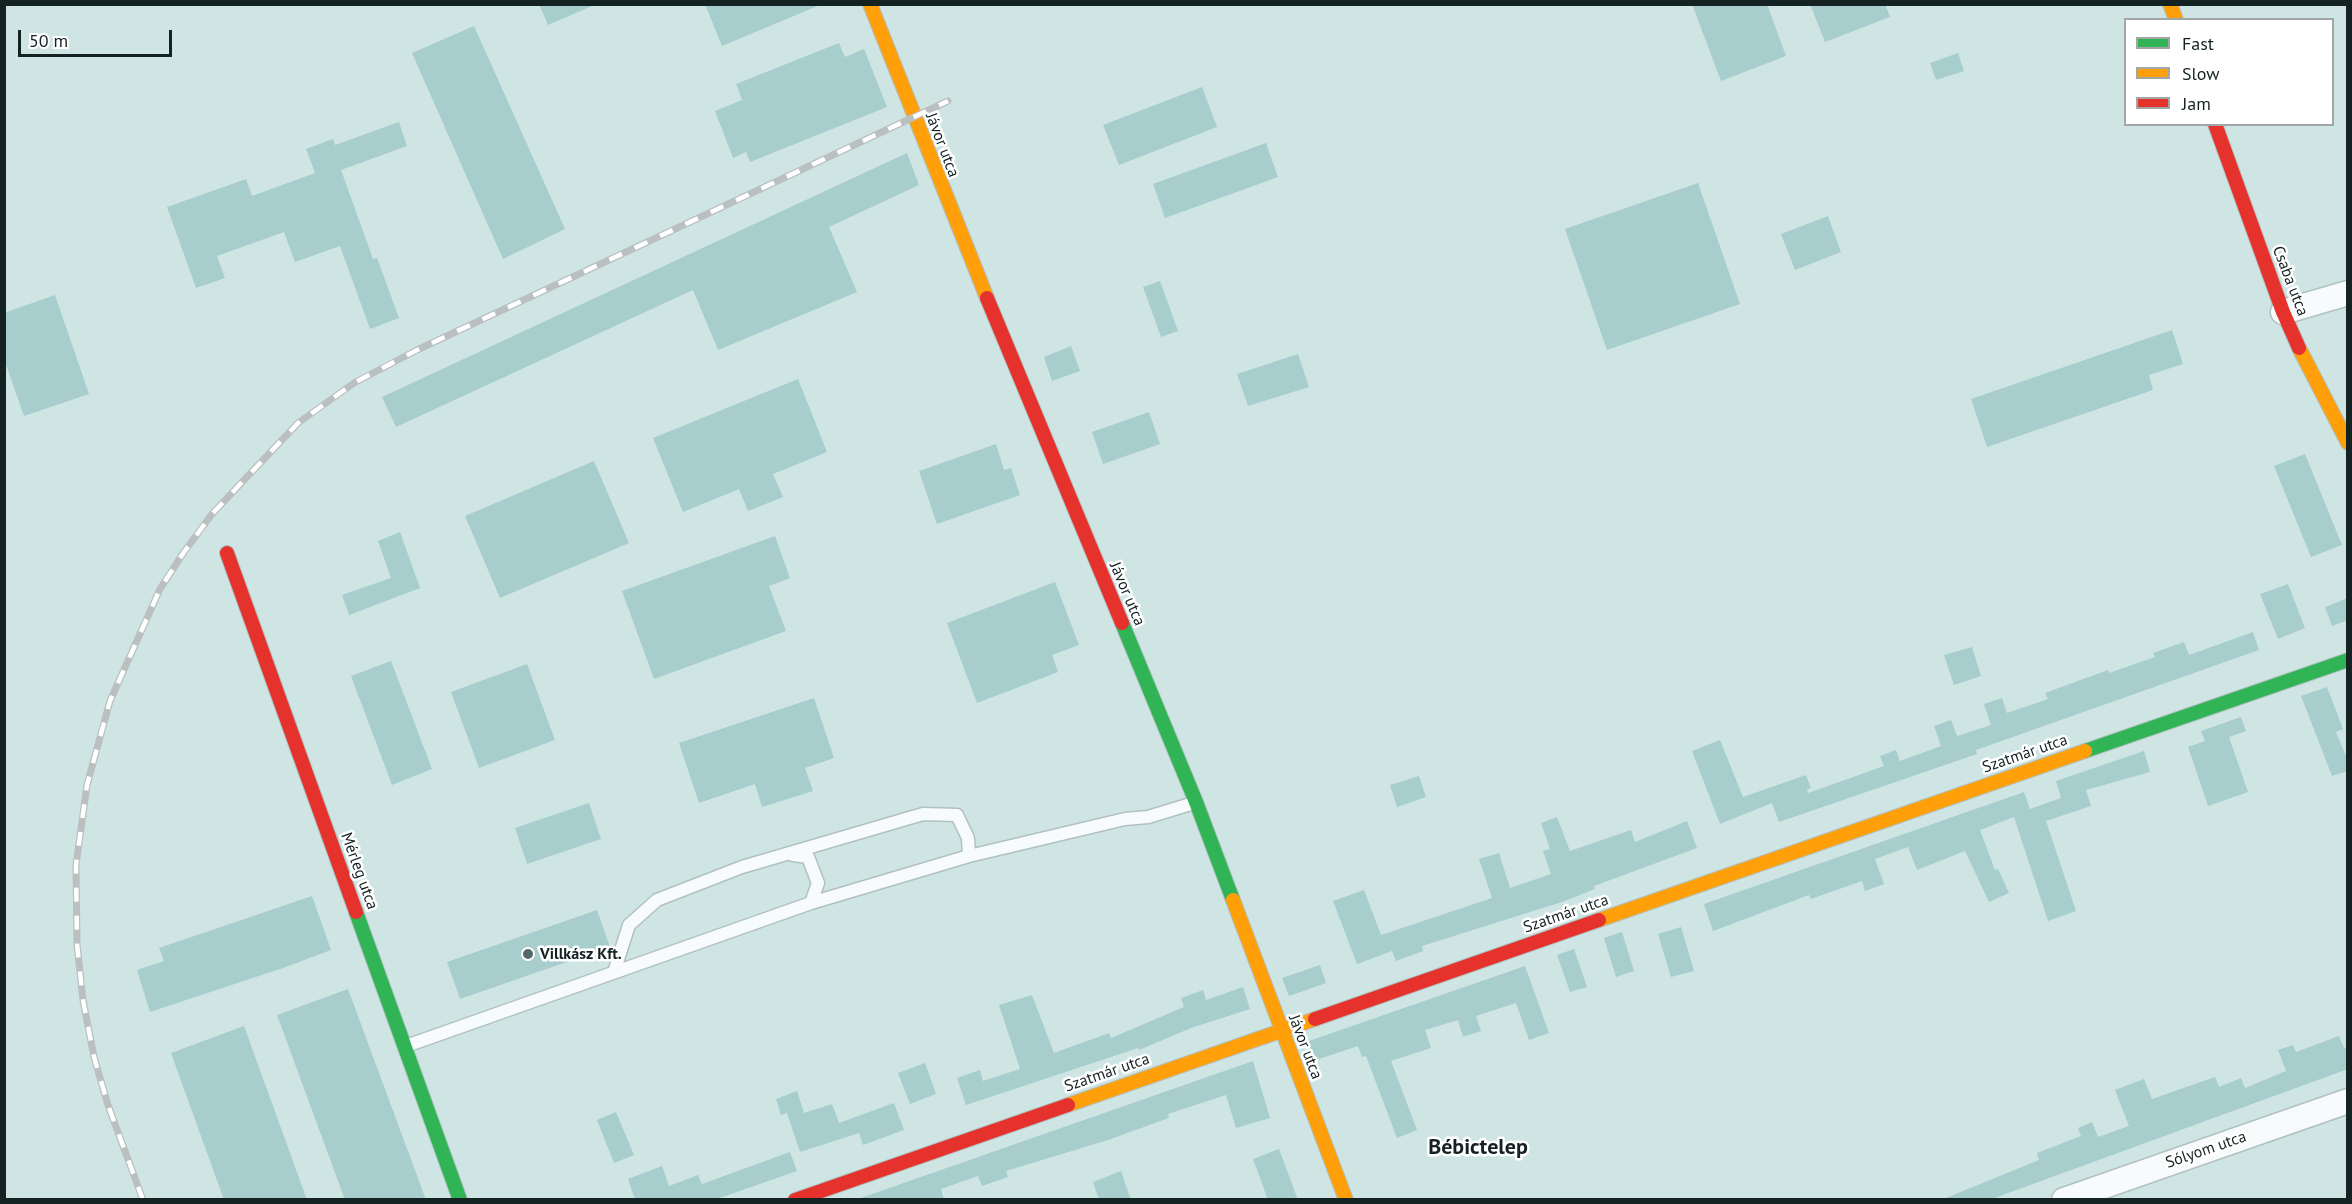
<!DOCTYPE html>
<meta charset="utf-8">
<style>
body{margin:0}
#map{position:relative;width:2352px;height:1204px;overflow:hidden;background:#cfe5e4;font-family:"PT Sans",sans-serif}
canvas{display:block}
.frame{position:absolute;inset:0;border:6px solid #142322;pointer-events:none}
.legend{position:absolute;left:2124px;top:18px;width:210px;height:108px;box-sizing:border-box;background:#fff;border:2px solid #a1a7a7;margin:0;padding:8px 10px;list-style:none;font-size:18px;color:#142322}
.legend li{display:flex;align-items:center;gap:12px;height:30px}
.legend b{width:30px;border:2px solid #a1a7a7}
.scale{position:absolute;left:18px;top:30px;width:154px;height:27px;box-sizing:border-box;border:3px solid #142322;border-top:0;padding-left:8px;font-size:18px;line-height:21px;white-space:nowrap;color:#142322;-webkit-text-stroke:4px #fff;paint-order:stroke}
</style>
<div id="map">
<canvas width="2352" height="1204"></canvas>
<div class="frame"></div>
<ul class="legend">
<li><b style="height:8px;background:#30b455"></b>Fast</li>
<li><b style="height:8px;background:#ff9f0a"></b>Slow</li>
<li><b style="height:8px;background:#e5322d"></b>Jam</li>
</ul>
<div class="scale">50 m</div>
</div>
<script>
const c = document.querySelector('canvas').getContext('2d');
c.lineJoin = 'round';
function fill(path, color) { c.fillStyle = color; c.fill(path, 'evenodd'); }
const poly = rows => new Path2D(rows.map(r => 'M' + r).join(''));
function trace(path, color, width, dash) { c.strokeStyle = color; c.lineWidth = width; c.lineCap = dash ? 'butt' : 'round'; c.setLineDash(dash || []); c.stroke(path); }
function label(font, color, halo, rows, align = 'center') {
  c.font = font + ' "PT Sans",sans-serif'; c.lineWidth = 5; c.setLineDash([]); c.textBaseline = 'middle'; c.strokeStyle = halo; c.fillStyle = color; for (const [text, x, y, turn = 0] of rows) {
    c.save(); c.translate(x, y); c.rotate((+turn || 0) * Math.PI / 180); c.textAlign = isNaN(turn) ? turn : align; if (halo) c.strokeText(text, 0, 0); c.fillText(text, 0, 0); c.restore();
  }
}
fill(poly([
 [539,4,597,4,548,25],
 [705,4,820,4,820,5,722,46],
 [1692,4,1767,4,1786,56,1721,81],
 [1810,4,1885,4,1890,17,1825,42],
 [474,26,565,229,503,259,412,53],
 [839,43,845,57,864,49,887,107,750,162,746,152,733,158,715,111,742,100,736,84],
 [1958,53,1964,71,1936,80,1930,63],
 [1202,87,1217,127,1119,165,1103,125],
 [399,122,407,146,341,170,373,259,377,258,399,318,370,329,340,246,295,262,284,232,217,256,225,278,196,288,167,207,246,179,252,196,315,173,306,149,333,139,335,145],
 [1266,143,1278,177,1165,218,1153,184],
 [907,153,919,185,829,227,857,292,718,350,693,290,396,427,382,397],
 [1698,183,1740,304,1607,350,1565,229],
 [1828,216,1841,252,1795,270,1781,234],
 [1160,281,1178,331,1161,337,1143,287],
 [55,295,89,394,24,416,4,359,4,313],
 [2172,330,2183,364,2149,375,2153,390,1987,447,1971,399],
 [1071,346,1080,371,1052,381,1044,357],
 [1298,354,1309,387,1248,406,1237,374],
 [798,379,827,452,773,474,783,497,748,511,739,489,683,512,653,438],
 [1149,412,1160,444,1103,464,1092,432],
 [996,444,1004,470,1011,468,1020,495,937,524,919,471],
 [2305,454,2342,545,2311,557,2274,466],
 [594,461,629,543,500,598,465,516],
 [400,532,420,588,349,615,342,595,391,578,378,541],
 [775,536,790,578,769,586,786,631,654,679,622,591],
 [1055,582,1079,645,1052,655,1058,672,977,703,947,623],
 [2288,584,2305,628,2278,639,2260,594],
 [2348,598,2348,620,2332,626,2325,607],
 [2253,632,2259,650,1976,750,1977,754,1779,822,1772,803,1720,824,1692,751,1720,740,1743,797,1806,775,1811,788,1807,790,1808,793,1884,766,1880,756,1896,750,1900,761,1941,746,1934,726,1951,720,1957,736,1991,725,1984,704,2002,698,2007,713,2048,699,2045,693,2108,670,2109,673,2155,657,2153,653,2184,642,2189,655],
 [1972,647,1981,676,1954,685,1944,655],
 [391,661,432,769,392,785,351,676],
 [527,664,555,740,479,768,451,692],
 [2327,687,2343,729,2336,732,2348,761,2348,771,2332,776,2301,696],
 [814,698,834,758,805,768,813,791,762,807,755,784,699,803,679,743],
 [2241,717,2246,731,2229,737,2248,792,2208,806,2188,747,2205,741,2201,731],
 [2144,751,2150,772,2086,790,2091,806,2046,821,2076,911,2048,921,2014,817,1980,830,1995,870,1998,869,2009,893,1989,902,1965,851,1917,870,1908,847,1875,859,1884,884,1865,891,1862,881,1811,899,1809,895,1713,931,1704,904,2024,792,2030,809,2061,798,2056,781],
 [1419,776,1426,797,1397,807,1390,785],
 [589,803,601,839,527,864,515,828],
 [1557,817,1570,851,1631,830,1635,842,1687,821,1697,848,1594,886,1595,889,1562,902,1422,946,1423,951,1396,961,1392,951,1357,964,1333,901,1364,890,1381,935,1492,898,1479,859,1499,853,1510,888,1551,874,1543,851,1550,849,1541,823],
 [312,896,331,950,283,968,150,1012,137,970,164,961,159,948],
 [597,910,610,947,460,999,447,962],
 [1681,927,1694,971,1671,977,1658,934],
 [1622,932,1634,971,1616,977,1604,938],
 [1574,949,1587,987,1570,992,1557,955],
 [1320,965,1326,983,1289,996,1282,978],
 [1525,966,1549,1033,1529,1040,1516,1003,1476,1016,1481,1031,1463,1037,1458,1020,1425,1030,1431,1048,1391,1061,1417,1130,1397,1138,1366,1056,1362,1057,1358,1046,1313,1061,1306,1042],
 [1243,987,1250,1009,1191,1028,1139,1050,1138,1048,966,1105,957,1078,980,1070,983,1081,1020,1069,999,1005,1032,995,1054,1053,1109,1033,1111,1038,1184,1007,1181,998,1203,990,1206,1000],
 [348,989,426,1200,345,1200,277,1015],
 [244,1026,307,1200,224,1200,171,1053],
 [2339,1036,2344,1048,2348,1047,2348,1069,1989,1200,1941,1200,2039,1160,2037,1153,2081,1136,2078,1128,2092,1122,2098,1137,2129,1126,2115,1090,2144,1079,2152,1099,2215,1077,2219,1087,2241,1078,2245,1088,2286,1071,2278,1050,2293,1045,2296,1052],
 [1253,1061,1270,1118,1236,1128,1226,1095,1168,1114,1169,1118,1108,1140,1006,1171,1008,1177,982,1186,978,1176,941,1189,944,1200,855,1200],
 [925,1063,936,1094,910,1104,898,1073],
 [797,1091,804,1113,832,1104,839,1123,894,1103,904,1130,863,1145,859,1133,800,1152,787,1113,781,1115,776,1099],
 [616,1112,634,1155,614,1163,597,1120],
 [1279,1149,1298,1200,1268,1200,1253,1159],
 [790,1152,797,1171,714,1200,635,1200,628,1179,662,1166,669,1186,698,1175,702,1184],
 [1121,1171,1131,1200,1099,1200,1093,1182]
]), '#a7cdcc');
const lane = poly([
 [793,855,808,857,818,883,811,903],
 [614,972,629,925,657,900,742,867,923,814,957,815,968,838,969,856],
 [406,1046,811,903,969,856,1125,819,1148,817,1194,803]
]);
const street = poly([
 [2283,312,2348,293],
 [2064,1200,2348,1101]
]);
const fast = poly([
 [1122,623,1196,802,1233,900],
 [2085,751,2348,660],
 [356,912,460,1200]
]);
const slow = poly([
 [870,4,987,298],
 [2170,4,2176,20],
 [2299,348,2348,443],
 [1233,900,1346,1200],
 [1599,920,2085,751],
 [1068,1105,1315,1019]
]);
const jam = poly([
 [2215,124,2283,312,2299,348],
 [987,298,1122,623],
 [227,553,356,912],
 [1315,1019,1599,920],
 [795,1200,1068,1105]
]);
trace(lane, '#b0c1c0', 15);
trace(street, '#b0c1c0', 27);
trace(fast, '#b0c1c0', 16);
trace(slow, '#b0c1c0', 16);
trace(jam, '#b0c1c0', 16);
trace(lane, '#f8fbfb', 12);
trace(street, '#f8fbfb', 24);
trace(fast, '#30b455', 14);
trace(slow, '#ff9f0a', 14);
trace(jam, '#e5322d', 14);
const rail = poly([
 [143,1200,108,1105,94,1057,83,1000,77,944,76,865,87,785,110,701,160,589,184,552,212,514,298,423,354,383,417,350,948,101]
]);
trace(rail, '#bac0bf', 7);
trace(rail, '#fff', 4.5, [14]);
for (const [x, y, r, color] of [
 [528,954,6,"#556766"]
]) { const dot = new Path2D(); dot.arc(x, y, r, 0, 2 * Math.PI); c.fillStyle = color; c.fill(dot); trace(dot, '#fff', 2); }
label('16px', '#142322', '#fff', [
 ["Jávor utca",942,145,69],
 ["Csaba utca",2290,281,69],
 ["Jávor utca",1127,594,67],
 ["Szatmár utca",2025,754,-19],
 ["Mérleg utca",359,871,70],
 ["Szatmár utca",1566,914,-19],
 ["Jávor utca",1305,1047,69],
 ["Szatmár utca",1107,1073,-19],
 ["Sólyom utca",2206,1150,-19]
]);
label('bold 16px', '#142322', '#fff', [
 ["Villkász Kft.",540,954]
], 'left');
label('bold 22px', '#142322', '#fff', [
 ["Bébictelep",1478,1148]
]);
</script>
